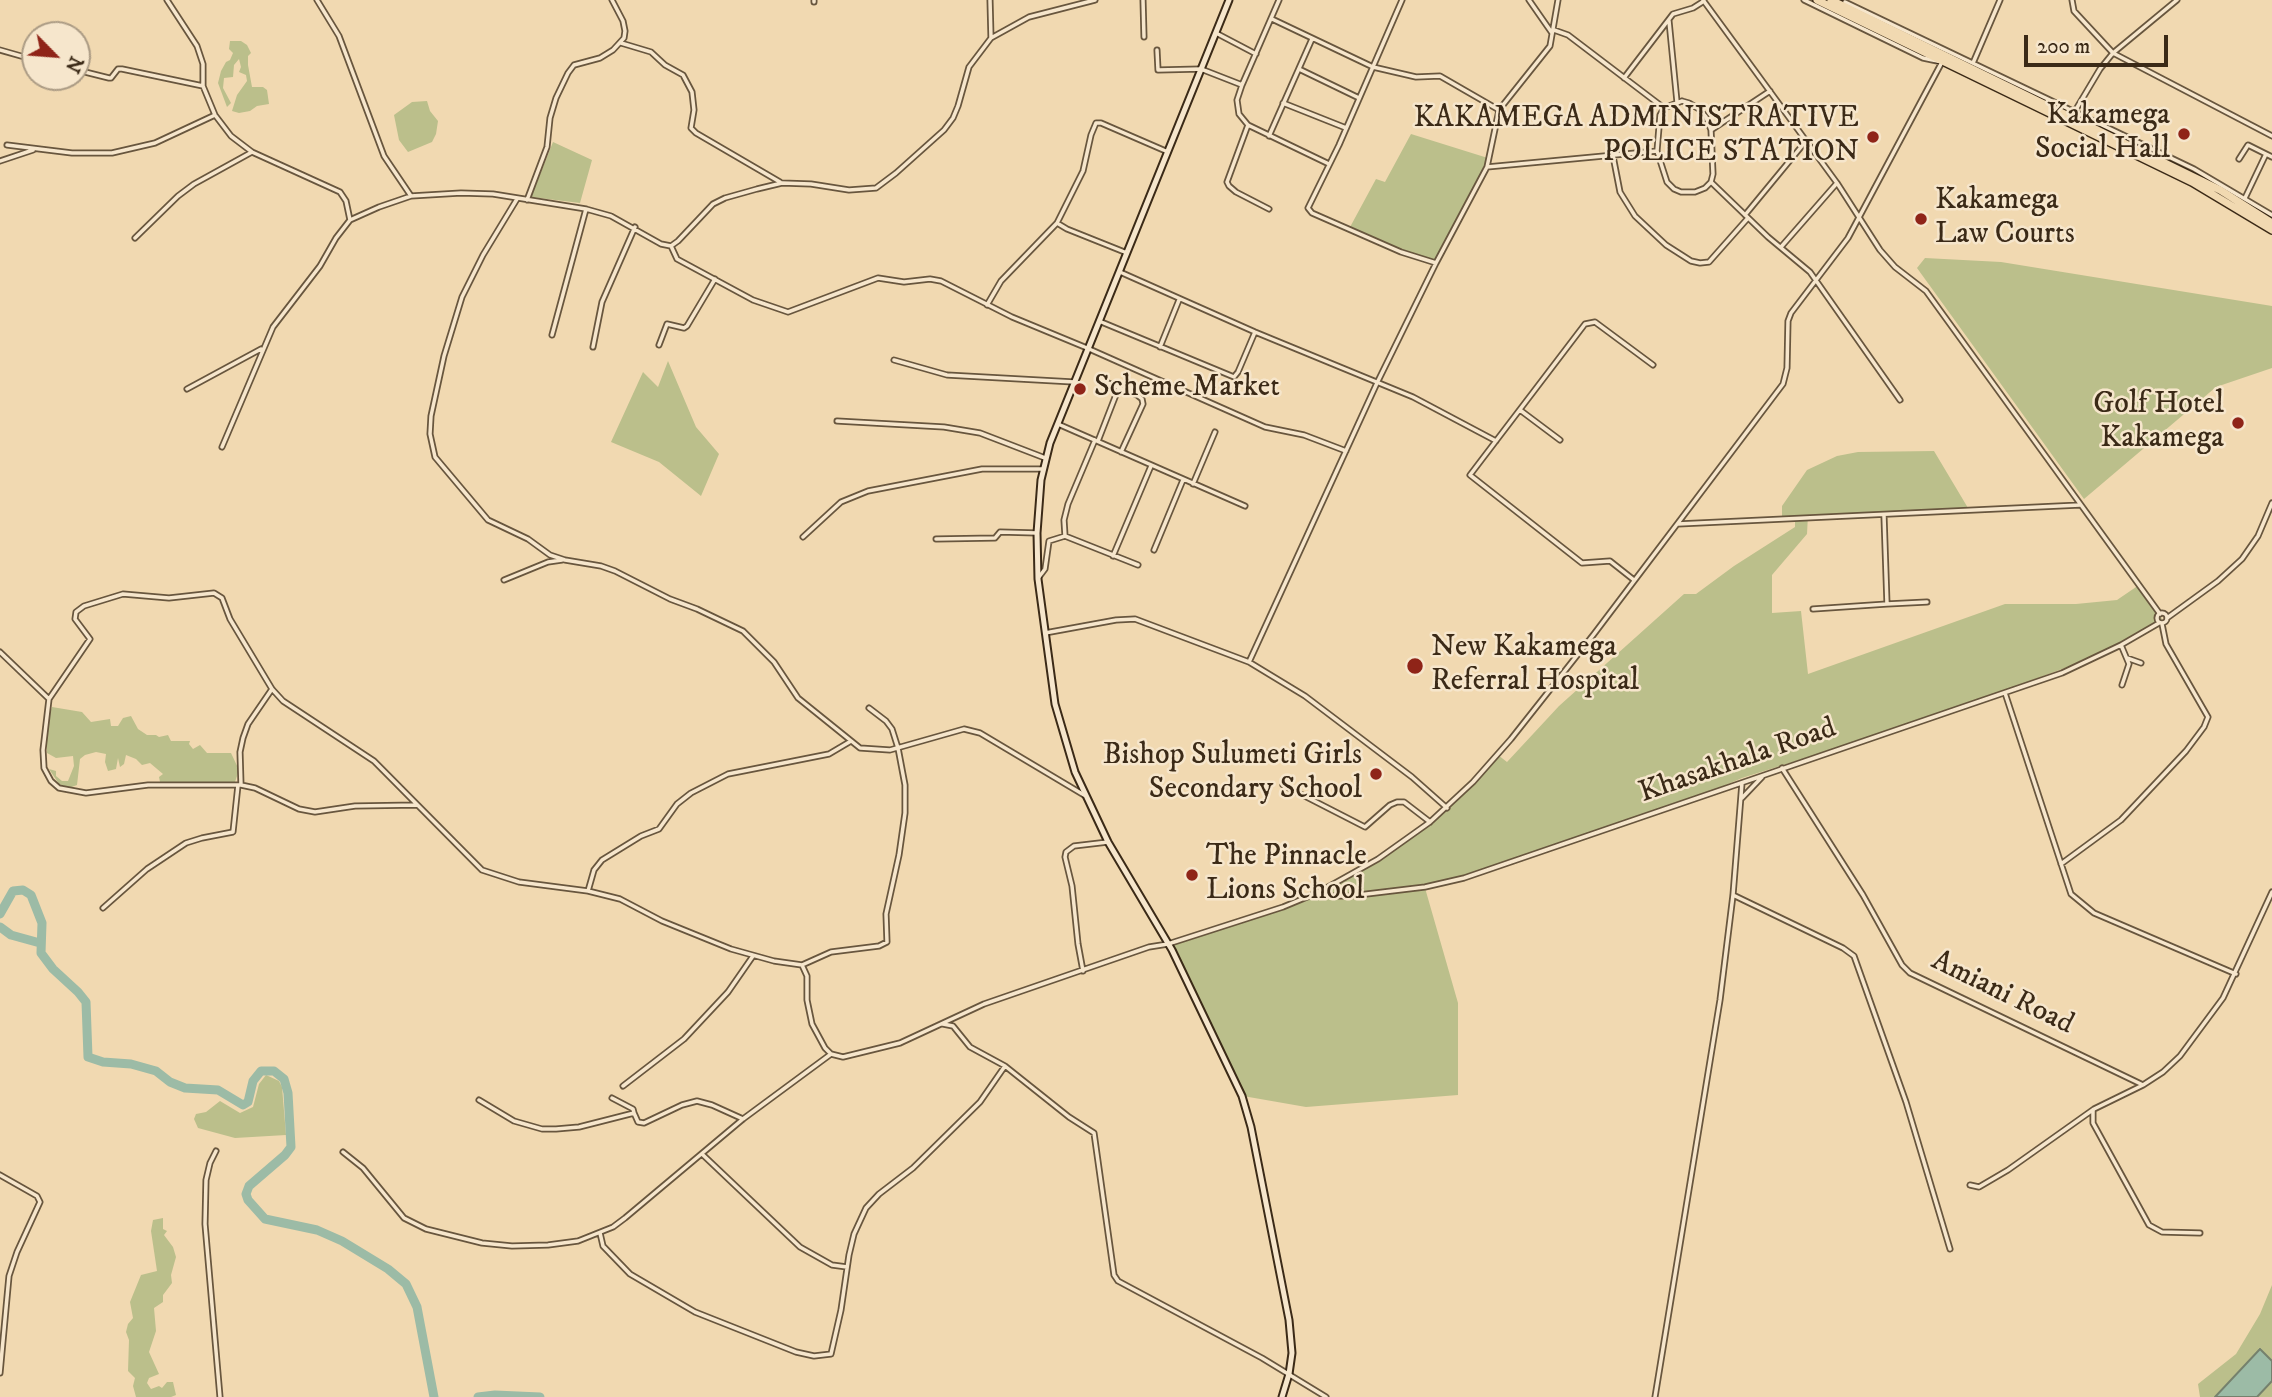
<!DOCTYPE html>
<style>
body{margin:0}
#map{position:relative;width:2272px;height:1397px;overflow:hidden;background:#f1d9b1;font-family:"IM FELL DW Pica",serif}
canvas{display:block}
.north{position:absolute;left:21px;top:21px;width:70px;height:70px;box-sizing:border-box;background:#f6e6cc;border:2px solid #ab9b84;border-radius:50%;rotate:115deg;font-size:19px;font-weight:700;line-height:28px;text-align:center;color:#3b2a17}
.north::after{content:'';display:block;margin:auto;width:24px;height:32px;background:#8f2418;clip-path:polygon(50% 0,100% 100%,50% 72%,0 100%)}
.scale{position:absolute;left:2024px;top:35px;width:144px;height:32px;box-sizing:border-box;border:4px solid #3b2a17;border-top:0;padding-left:9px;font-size:21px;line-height:24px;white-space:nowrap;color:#3b2a17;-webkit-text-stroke:5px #f6e6cc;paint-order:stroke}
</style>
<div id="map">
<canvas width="2272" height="1397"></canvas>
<div class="north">N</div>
<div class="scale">200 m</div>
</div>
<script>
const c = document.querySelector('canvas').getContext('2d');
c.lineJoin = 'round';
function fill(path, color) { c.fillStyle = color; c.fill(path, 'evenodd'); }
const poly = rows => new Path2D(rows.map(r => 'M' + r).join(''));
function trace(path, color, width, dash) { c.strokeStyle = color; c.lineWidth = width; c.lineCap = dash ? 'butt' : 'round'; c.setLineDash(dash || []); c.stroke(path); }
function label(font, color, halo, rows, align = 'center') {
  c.font = font + ' "IM FELL DW Pica",serif'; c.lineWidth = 5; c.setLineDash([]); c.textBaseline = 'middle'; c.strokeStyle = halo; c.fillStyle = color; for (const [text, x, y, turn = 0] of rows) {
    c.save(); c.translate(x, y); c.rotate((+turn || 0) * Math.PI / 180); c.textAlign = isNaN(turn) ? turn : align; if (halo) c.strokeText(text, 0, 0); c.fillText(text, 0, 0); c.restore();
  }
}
fill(poly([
 [230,41,241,41,247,45,251,53,248,56,248,65,252,87,263,87,267,90,269,104,257,106,250,111,239,113,232,111,237,95,247,81,246,75,239,72,241,67,239,59,234,65,233,77,224,78,223,88,231,103,227,107,218,83,221,71,226,62,230,60,233,53,229,49],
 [427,101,430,111,438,121,436,134,432,142,408,152,399,140,394,115,412,102],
 [1411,134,1491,159,1436,263,1349,229,1376,179,1385,182],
 [553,142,592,160,580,203,531,197],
 [1925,258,2001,262,2272,306,2272,368,2216,387,2084,499,1917,268],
 [668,361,696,427,719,454,701,496,659,462,611,442,643,372,658,387],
 [1934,451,1968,508,1808,515,1807,534,1772,575,1772,613,1801,611,1808,674,2005,604,2076,604,2117,600,2139,585,2162,619,2116,646,2089,659,2003,691,1878,735,1742,778,1691,800,1510,863,1425,888,1458,1003,1458,1095,1306,1107,1243,1096,1168,944,1319,895,1379,861,1435,819,1498,755,1507,762,1559,706,1684,594,1696,594,1734,566,1795,527,1795,519,1782,520,1782,506,1807,470,1837,456,1858,452],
 [52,707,82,712,91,722,110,719,111,726,118,726,123,718,131,716,138,729,147,735,156,735,159,737,168,735,171,741,190,741,189,744,193,749,200,745,207,753,231,753,239,770,235,782,160,782,159,777,163,774,150,763,142,765,136,759,126,755,124,764,120,767,118,758,116,769,108,771,105,762,106,754,96,752,85,755,80,759,77,785,69,788,59,784,49,769,56,771,56,776,62,781,68,781,74,766,73,756,56,758,47,753,46,722],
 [266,1075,279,1081,282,1087,286,1135,235,1138,198,1128,194,1119,196,1114,206,1112,220,1101,240,1113,253,1107,259,1084],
 [163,1218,163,1229,167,1231,164,1235,173,1247,176,1257,171,1275,172,1283,163,1295,163,1302,154,1308,156,1331,149,1352,159,1374,149,1378,147,1383,151,1389,159,1386,162,1388,167,1382,173,1382,176,1395,171,1397,136,1397,133,1386,135,1378,128,1371,129,1340,126,1332,128,1324,133,1318,130,1302,141,1275,157,1271,151,1231,153,1220],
 [2272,1285,2272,1397,2200,1397,2198,1384,2236,1354,2260,1314]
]), '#bbbf8b');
const water = poly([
 [2260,1349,2272,1361,2272,1381,2257,1397,2215,1397,2260,1349]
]);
fill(water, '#9cbba6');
trace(water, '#75816d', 2);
trace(poly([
 [0,914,13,891,23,890,31,895,42,923,41,953,53,969,78,992,86,1002,88,1057,103,1062,131,1064,156,1071,170,1082,185,1088,218,1090,243,1105,248,1102,253,1081,261,1071,274,1071,284,1079,288,1093,291,1147,285,1155,249,1186,246,1194,248,1200,265,1219,317,1230,342,1241,388,1269,406,1284,417,1307,434,1397],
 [0,927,11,935,40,943],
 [478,1397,495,1395,540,1397]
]), '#9cbba6', 9);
const street = poly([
 [167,0,197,46,203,64,203,86,215,115,231,136,252,152,340,192,346,201,350,220],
 [317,0,339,36,384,156,411,196],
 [990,0,991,38],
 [1143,0,1144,37],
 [1279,0,1242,85,1237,100,1239,114,1248,125,1329,164],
 [1402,0,1339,145,1308,208,1312,213,1401,252,1436,263],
 [1529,0,1552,33],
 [1703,0,1837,183,1880,250,1895,267,1926,291,2160,614],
 [2072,0,2074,11,2113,53,2272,136],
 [814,2,814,0],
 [1845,2,2194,169,2272,215],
 [1272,19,1373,67,1416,77,1440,76,1499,110],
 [1669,21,1677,102],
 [1554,30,1568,35,1664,108],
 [1216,33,1256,54],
 [621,43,651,52,665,65,683,75,692,92,694,110,691,128,696,133,780,182],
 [0,50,35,60],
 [1157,50,1158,70,1201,69,1242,85],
 [1973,63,2000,0],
 [1299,69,1359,98],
 [77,70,109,78,111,78,118,69,122,69,203,86],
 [1624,78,1673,14,1693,8,1704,1],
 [1682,101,1689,103,1699,109,1706,117,1711,130,1713,174,1711,182,1705,188,1695,192,1681,192,1674,189,1667,182,1657,151,1660,115,1664,108,1682,101],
 [1283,103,1346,128],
 [2075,111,2100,69,2113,53,2177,0],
 [1248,125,1227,182,1229,186,1236,192,1269,209],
 [1711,130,1770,91],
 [1269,136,1312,39],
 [7,145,72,153,112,153,155,143,215,115],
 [1613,156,1620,192,1635,216,1666,245,1691,261,1700,263,1709,262,1748,218],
 [2239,159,2248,145,2266,154],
 [0,161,33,150],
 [1487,167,1657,151],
 [1711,182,1768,237,1810,272,1900,400],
 [2245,198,2266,154,2272,157],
 [517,199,483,255,462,297,444,356,431,416,430,434,435,457,488,520,528,539,550,555,565,560,601,566,615,571,670,599,697,609,743,631,774,662,798,698,860,748,890,750,964,729,980,733,1084,795],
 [527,200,547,147,550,118,556,98,568,73,574,65,600,58,613,50,624,38,625,31,623,21,612,0],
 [1745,215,1806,141],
 [1057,223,1083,171,1091,135,1096,123,1101,123,1168,152],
 [135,238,178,196,194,184,252,152],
 [671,246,677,259,753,300,788,312,878,278,904,282,930,279,941,281,1012,317,1087,348,1265,427,1304,435,1346,451],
 [1781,247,1837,183],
 [1120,272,1255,332,1413,397,1496,441],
 [987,305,1001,281,1057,223,1067,229,1127,253],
 [1099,321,1234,377,1238,372,1255,332],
 [552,335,586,209],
 [659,345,667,324,684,328,687,326,715,279],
 [593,347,602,302,635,227],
 [1160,347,1179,300],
 [894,360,947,375,1074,382],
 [1106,382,1137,395,1142,399,1143,404,1121,452],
 [187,389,261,349],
 [1520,410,1560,440],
 [837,421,944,427,980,433,1045,458],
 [1058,424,1245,506],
 [1098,441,1119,387],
 [222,447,273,327,320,266,336,238,350,220,379,207,411,196,461,193,493,194,586,209,611,216,661,244,671,246,678,241,713,204,725,198,757,189,782,183,811,184,849,190,876,188,896,173,944,130,953,118,958,106,969,67,991,38,1029,17,1095,0],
 [1193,484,1215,432],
 [1678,524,2080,505],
 [1065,536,1064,520,1068,504,1095,440],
 [803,537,841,502,868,491,982,469,1042,469],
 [936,539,995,538,1000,532,1037,533],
 [1154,550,1183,480],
 [1113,556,1151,466],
 [1039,577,1045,569,1049,541,1065,536,1138,565],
 [504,580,548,562,562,560],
 [1634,580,1610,561,1582,563,1470,475,1585,324,1595,322,1653,365],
 [1887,604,1927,602],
 [1813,609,1887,604,1884,516],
 '2157 618a5 5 0 1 1 10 0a5 5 0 1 1-10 0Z',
 [2167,618,2218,581,2242,559,2258,536,2272,503],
 [1045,633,1116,620,1135,619,1249,662,1305,696,1412,777,1447,808],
 [2121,645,2129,664,2122,685],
 [0,652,49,699,43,750,44,768,51,781,59,788,86,793,148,785,241,785,255,788,299,809,315,812,355,806,417,805],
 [2127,658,2141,663],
 [1249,662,1377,383,1436,263,1487,167,1499,110,1550,46,1558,0],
 [2005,693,2071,894,2094,913,2236,974],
 [49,699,90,639,75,619,76,612,84,606,123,594,169,598,214,593,222,598,230,619,272,689,283,701,374,761,482,870,519,882,588,891,620,899,662,921,731,949,774,961,802,965,807,976,807,1000,812,1024,825,1048,831,1054,843,1057,900,1043,984,1004,1149,947,1168,944,1283,907,1319,892,1378,859,1430,822,1473,782,1511,739,1594,634,1783,384,1787,368,1788,321,1791,313,1848,238,1942,62,1923,58,1804,0],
 [1782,768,1863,895,1902,965,1910,973,2143,1085],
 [241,785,240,752,243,738,248,724,272,689],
 [1283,785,1365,827,1390,805,1397,802,1404,802,1430,822],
 [1742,798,1762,777],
 [2061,864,2121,820,2186,751,2204,727,2208,717,2166,644,2162,624],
 [588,891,594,870,602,860,641,836,659,829,677,804,691,793,728,774,829,754,851,741],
 [1321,893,1331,896,1350,896,1425,887,1464,878,2062,673,2121,645,2159,623],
 [1733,895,1843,948,1854,956,1906,1102,1950,1249],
 [103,908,147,869,186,843,202,838,233,832,238,785],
 [802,965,831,952,879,946,887,942,886,914,899,855,905,813,905,785,898,748,892,729,886,721,869,708],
 [1083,971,1078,944,1072,886,1065,857,1066,852,1074,846,1108,842],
 [943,1024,953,1026,970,1047,1005,1066,1069,1117,1094,1133,1114,1275,1118,1281,1262,1358,1326,1397],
 [623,1086,684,1039,728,992,753,956],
 [479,1100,514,1121,542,1129,556,1129,579,1127,634,1113,633,1109,612,1098],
 [2093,1110,2093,1123,2149,1225,2162,1232,2200,1233],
 [634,1113,638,1122,644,1123,682,1105,697,1101,712,1105,743,1119],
 [216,1151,210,1163,206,1180,205,1224,220,1397],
 [343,1152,363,1168,404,1218,426,1229,482,1243,512,1246,548,1245,578,1241,613,1227,625,1218,743,1119,831,1054],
 [702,1154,800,1247,832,1265,847,1267],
 [0,1175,37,1196,40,1202,17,1252,9,1276,0,1373],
 [1970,1185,1979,1187,2008,1170,2094,1109,2143,1085,2163,1072,2180,1056,2223,998,2272,892],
 [600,1233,603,1246,630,1274,695,1312,796,1352,814,1356,831,1354,841,1310,849,1255,854,1234,866,1208,879,1194,913,1168,980,1102,1005,1066],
 [1655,1397,1720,1000,1733,895,1742,783]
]);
const secondary = poly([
 [1229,0,1050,443,1041,480,1037,533,1038,579,1055,704,1075,772,1108,842,1172,950,1242,1096,1251,1127,1289,1320,1292,1353,1289,1374,1282,1397]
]);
const highway = poly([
 [1817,0,2192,182,2272,230],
 [1831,0,2220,190,2272,223]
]);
trace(street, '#68563e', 7);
trace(secondary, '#3b2a17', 9);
trace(highway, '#3b2a17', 10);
trace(street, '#f6e6cc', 3.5);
trace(secondary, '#f6e6cc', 5);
trace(highway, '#f1d9b1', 7);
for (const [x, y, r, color] of [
 [2184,134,7,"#8f2418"],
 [1873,137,7,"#8f2418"],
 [1921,219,7,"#8f2418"],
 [1080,389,7,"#8f2418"],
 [2238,423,7,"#8f2418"],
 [1415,666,9,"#8f2418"],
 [1376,774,7,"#8f2418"],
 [1192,875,7,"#8f2418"]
]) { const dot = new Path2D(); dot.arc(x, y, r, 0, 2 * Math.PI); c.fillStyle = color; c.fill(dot); trace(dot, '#f6e6cc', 2.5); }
label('30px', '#3b2a17', '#f6e6cc', [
 ["Kakamega",2170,117],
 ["Social Hall",2170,151],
 ["KAKAMEGA ADMINISTRATIVE",1859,120],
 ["POLICE STATION",1859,154],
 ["Kakamega",1935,202,"left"],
 ["Law Courts",1935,236,"left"],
 ["Scheme Market",1094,389,"left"],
 ["Golf Hotel",2224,406],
 ["Kakamega",2224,440],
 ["New Kakamega",1431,649,"left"],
 ["Referral Hospital",1431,683,"left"],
 ["Bishop Sulumeti Girls",1362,757],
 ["Secondary School",1362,791],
 ["The Pinnacle",1206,858,"left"],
 ["Lions School",1206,892,"left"]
], 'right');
label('30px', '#3b2a17', '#f6e6cc', [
 ["Khasakhala Road",1738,762,-19],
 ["Amiani Road",2002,994,26]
]);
</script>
